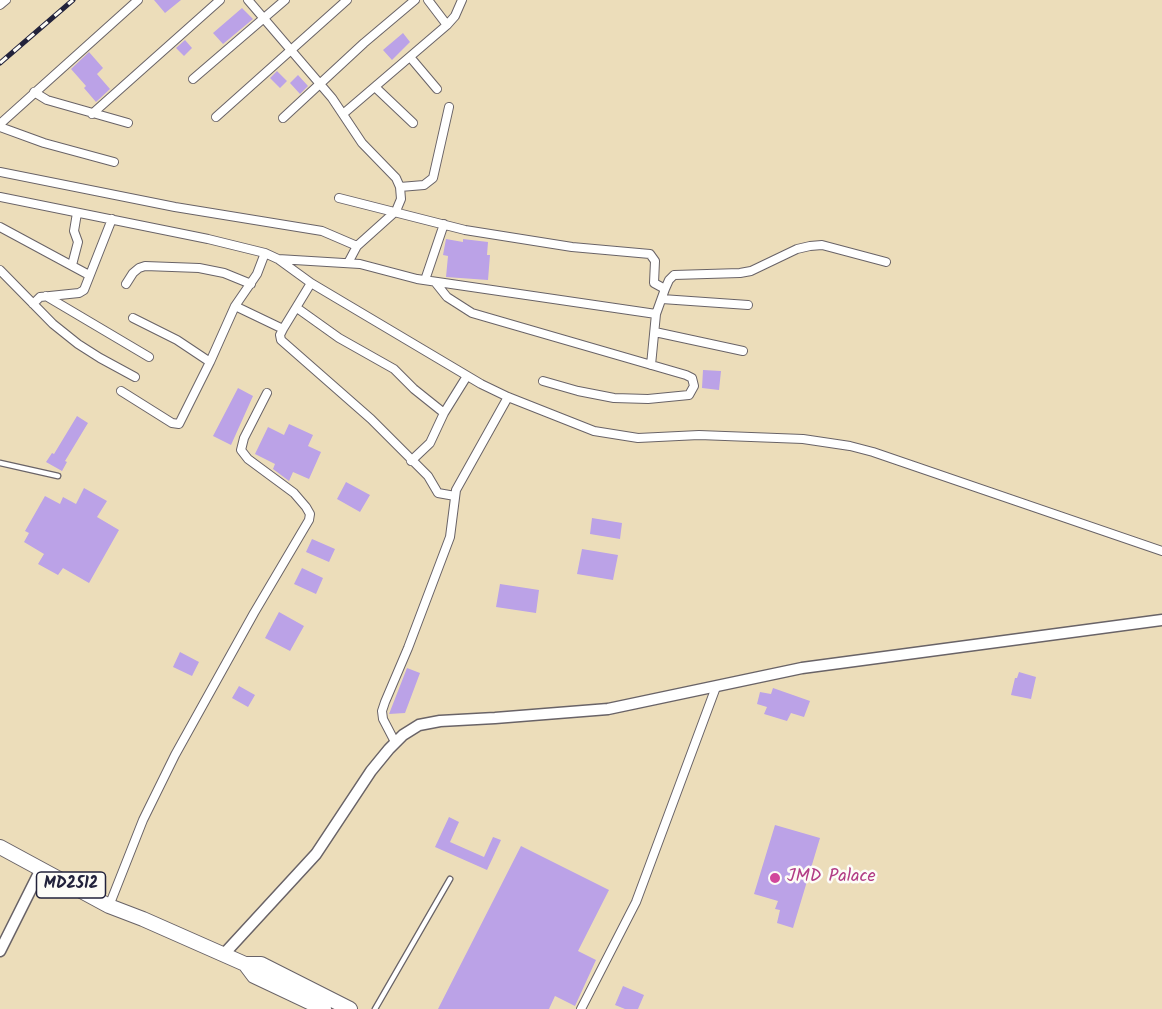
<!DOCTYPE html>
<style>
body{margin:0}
canvas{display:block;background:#ecddba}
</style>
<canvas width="1162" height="1009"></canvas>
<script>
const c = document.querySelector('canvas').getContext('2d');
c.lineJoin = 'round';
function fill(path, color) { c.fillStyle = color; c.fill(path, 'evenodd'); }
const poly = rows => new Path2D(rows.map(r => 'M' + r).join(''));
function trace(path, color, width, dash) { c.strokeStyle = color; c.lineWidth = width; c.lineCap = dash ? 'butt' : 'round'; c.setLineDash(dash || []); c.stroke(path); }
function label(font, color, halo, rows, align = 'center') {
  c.font = font + ' Kalam,sans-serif'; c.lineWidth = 5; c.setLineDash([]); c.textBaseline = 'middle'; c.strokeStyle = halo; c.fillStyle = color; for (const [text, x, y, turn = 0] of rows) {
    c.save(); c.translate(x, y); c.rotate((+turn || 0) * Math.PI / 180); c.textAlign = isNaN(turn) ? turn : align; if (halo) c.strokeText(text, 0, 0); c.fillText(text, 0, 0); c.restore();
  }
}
fill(poly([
 [154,0,181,0,165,13],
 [242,8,253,19,223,44,213,33],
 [403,33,410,42,392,60,383,50],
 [185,40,192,48,184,56,176,48],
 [89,52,103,68,97,74,110,89,96,102,84,88,86,86,71,69],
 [277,71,287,81,280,88,270,78],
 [298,75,308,86,300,94,290,83],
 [446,239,463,242,463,239,488,242,487,255,490,255,488,280,446,277,448,256,443,255],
 [703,370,721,371,719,390,702,388],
 [238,388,253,396,231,445,213,436],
 [77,416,88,423,65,461,67,462,62,471,46,462,52,453,54,454],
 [289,424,313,435,308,446,321,452,309,479,293,472,289,481,273,469,275,464,255,454,268,427,284,435],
 [346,482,370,495,360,512,337,499],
 [84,488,107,501,97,517,119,530,89,583,63,568,58,575,38,564,44,554,24,542,29,533,25,531,45,496,60,504,63,497,76,504],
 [592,518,622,523,620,539,590,534],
 [312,539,335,549,329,562,306,552],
 [582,549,618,555,613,580,577,574],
 [302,568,323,578,316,594,294,584],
 [500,584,539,590,536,613,496,607],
 [279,612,304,626,290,651,265,638],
 [180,652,199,662,192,676,173,667],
 [407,668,420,673,405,713,389,714],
 [1019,672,1036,677,1031,699,1011,695,1015,678,1017,678],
 [239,686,255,695,248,707,232,698],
 [773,688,810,701,804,717,791,713,787,721,764,714,767,707,757,704,760,692,771,694],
 [449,817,459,822,450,842,484,857,493,837,501,840,487,870,435,847],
 [775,825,820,838,793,928,777,923,780,910,775,909,778,901,754,894],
 [521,846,609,890,578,951,596,960,575,1006,555,996,549,1009,438,1009],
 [623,986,644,995,638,1009,625,1009,615,1005]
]), '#bba2e7');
const service = poly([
 [0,463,58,476],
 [375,1009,450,879]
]);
const minor = poly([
 [248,0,332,98,362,143,396,178,400,187,401,199,396,211,357,246,348,263],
 [428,0,447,25],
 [0,5,6,0],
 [410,57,437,89],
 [193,79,285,0],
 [375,87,413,123],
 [34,92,47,100,128,123],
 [92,114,220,0],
 [343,114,447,25,455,16,462,0],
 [216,117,347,0],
 [283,118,364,43,415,0],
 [0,124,138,0],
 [0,127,44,143,114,162],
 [0,172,175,207,322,231,357,246],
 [400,187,424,185,433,178,449,107],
 [0,197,208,239,265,253,278,259,311,283,481,384,508,397,594,431,638,438,699,435,803,439,850,446,873,452,1162,551],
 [339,198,465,230,572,247,650,254,655,261,654,283,665,289],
 [0,227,89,275],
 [278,259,360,264,417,279,656,314],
 [72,265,78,242,74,231,77,213],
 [0,270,53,324,78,344,100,358,135,377],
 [425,280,444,224],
 [435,282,447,297,472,313,686,375,692,378,694,386,689,395,648,399,614,398,578,391,543,381],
 [311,283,283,329,280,335,281,340,371,419,428,476,438,493,455,496],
 [126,284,133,273,139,268,145,266,199,268,224,273,251,284],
 [46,296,149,357],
 [662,299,748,305],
 [33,304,40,297,79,293,84,290,112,219],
 [235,306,283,329],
 [297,308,339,338,394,369,414,389,444,413],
 [133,318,177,340,210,362],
 [655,332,743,351],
 [651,365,656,314,665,289,669,280,674,275,740,273,751,271,797,249,810,246,822,245,886,262],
 [121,391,172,423,179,424,210,362,235,306,257,274,265,253],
 [411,461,430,443,444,413,467,376],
 [395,742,383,719,382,711,385,702,408,648,450,537,456,490,508,397],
 [109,906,143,820,175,755,254,613,309,520,310,514,306,507,294,493,248,459,241,450,244,438,267,393],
 [581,1009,636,902,716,687]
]);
const tertiary = poly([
 [0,951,41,869],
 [224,954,316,854,371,771,389,749,403,735,419,725,440,721,495,718,608,709,802,668,1162,620]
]);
const primary = poly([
 [0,847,109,906,143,919,245,964,261,964,350,1009],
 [245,964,254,976,324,1009]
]);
trace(service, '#696367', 7);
trace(minor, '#696367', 10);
trace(tertiary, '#696367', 13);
trace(primary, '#696367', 16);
trace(service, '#fff', 4.5);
trace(minor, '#fff', 8);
trace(tertiary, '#fff', 10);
trace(primary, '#fff', 14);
const rail = poly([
 [0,63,73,0]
]);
trace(rail, '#22223b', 5);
trace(rail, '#fdfcf7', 3, [9]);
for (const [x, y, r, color] of [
 [775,878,6,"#d1479c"]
]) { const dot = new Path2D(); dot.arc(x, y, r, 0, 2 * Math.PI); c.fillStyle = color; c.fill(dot); trace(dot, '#fdfcf7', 2); }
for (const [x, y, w] of [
 [71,885,69]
]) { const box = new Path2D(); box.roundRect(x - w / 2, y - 13, w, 26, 4.5); c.fillStyle = '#fdfcf7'; c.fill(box); trace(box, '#22223b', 1.5); }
label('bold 16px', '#22223b', null, [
 ["MD2512",71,885]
]);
label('18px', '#b23c85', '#fdfcf7', [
 ["JMD Palace",787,878]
], 'left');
</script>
